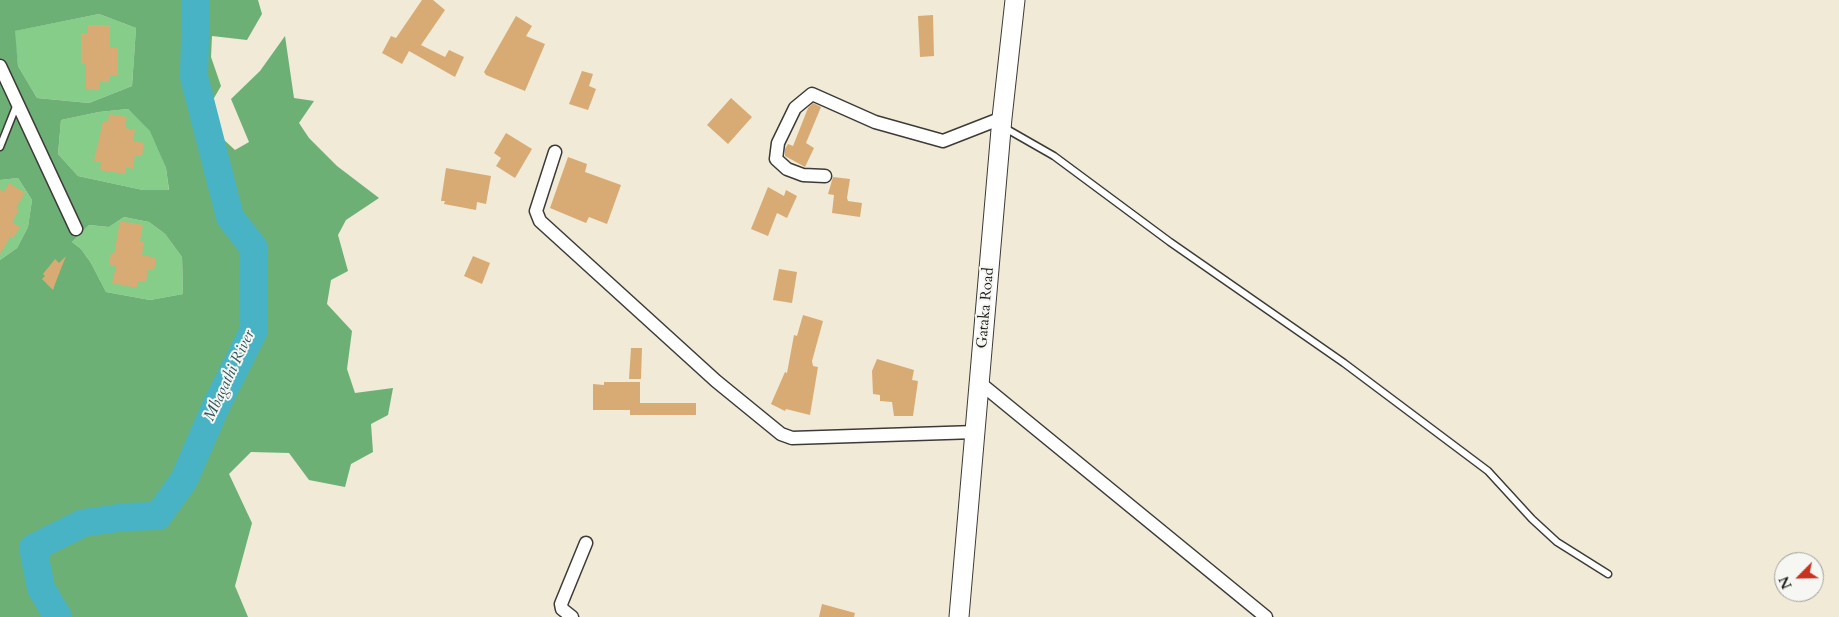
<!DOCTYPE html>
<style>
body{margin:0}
#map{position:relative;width:1839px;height:617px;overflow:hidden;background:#f1ead6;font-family:Cardo,serif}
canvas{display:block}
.north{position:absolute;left:1774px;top:552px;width:50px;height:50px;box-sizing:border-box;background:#f6f6f2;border:1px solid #9f9f9c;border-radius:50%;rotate:247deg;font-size:14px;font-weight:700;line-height:20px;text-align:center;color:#1c1c1c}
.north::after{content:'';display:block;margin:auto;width:18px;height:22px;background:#c8321e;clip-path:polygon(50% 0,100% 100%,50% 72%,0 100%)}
</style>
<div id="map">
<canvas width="1839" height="617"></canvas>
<div class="north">N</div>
</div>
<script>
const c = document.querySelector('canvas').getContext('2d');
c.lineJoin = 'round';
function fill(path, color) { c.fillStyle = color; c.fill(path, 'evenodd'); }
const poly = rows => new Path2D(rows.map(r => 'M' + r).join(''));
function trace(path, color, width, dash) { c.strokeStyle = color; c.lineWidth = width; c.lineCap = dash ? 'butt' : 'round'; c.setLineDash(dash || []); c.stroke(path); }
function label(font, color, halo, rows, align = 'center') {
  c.font = font + ' Cardo,serif'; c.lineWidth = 4; c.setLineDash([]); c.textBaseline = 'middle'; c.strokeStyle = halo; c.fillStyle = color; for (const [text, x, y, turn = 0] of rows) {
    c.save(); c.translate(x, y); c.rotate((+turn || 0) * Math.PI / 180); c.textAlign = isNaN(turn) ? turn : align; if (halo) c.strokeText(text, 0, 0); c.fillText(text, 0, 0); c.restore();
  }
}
fill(poly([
 [99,14,136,28,132,86,89,103,37,98,18,66,14,31],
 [128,109,151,131,166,168,169,191,143,190,78,176,58,154,61,120,99,112],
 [18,178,32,200,28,227,17,248,0,260,0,180],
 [124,217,149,222,165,234,182,257,183,294,150,300,106,292,91,263,81,249,72,242,89,225,109,227]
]), '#85cd89');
fill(poly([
 [0,0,258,0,262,14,247,40,212,36,211,57,221,86,196,129,222,138,235,150,249,142,231,99,260,71,285,36,294,98,314,101,299,123,309,138,337,166,379,198,346,220,338,235,348,271,331,280,327,304,352,331,347,369,355,393,393,388,388,415,371,424,373,452,351,464,345,487,309,480,289,453,251,452,229,474,252,523,235,586,248,617,0,617,0,260,17,248,28,227,32,200,18,178,0,180],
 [99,14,136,28,132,86,89,103,37,98,18,66,15,31],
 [128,109,150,131,166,168,169,190,143,190,78,176,58,154,61,120,99,112],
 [124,217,149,222,165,234,182,257,183,294,150,300,106,292,91,263,81,249,72,242,89,225,109,227]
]), '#6cb075');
trace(poly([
 [58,617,41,588,33,548,83,523,125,517,158,516,184,480,215,408,254,330,254,248,230,217,194,77,196,0]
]), '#47b3c5', 28);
fill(poly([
 [422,0,433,0,445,10,421,45,445,57,449,50,464,57,455,77,409,51,402,64,382,53,391,36,396,38],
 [933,15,934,56,920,57,918,16],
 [516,16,532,26,526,36,545,44,525,91,486,75,484,72],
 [88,25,110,25,110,48,118,48,118,75,110,75,110,82,100,82,100,90,86,89,86,64,81,64,81,33,88,33],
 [582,71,593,74,589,86,596,89,588,110,569,104],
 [731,98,752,117,728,144,707,125],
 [813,103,821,107,806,143,814,148,805,167,785,156,785,149,788,144,793,146,808,108],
 [109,114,127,117,125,128,135,130,133,141,144,143,142,156,135,155,133,169,126,167,126,174,100,170,101,161,94,161,103,121,108,122],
 [506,133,532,149,515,178,496,166,501,158,494,153],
 [568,157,587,164,585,172,621,185,607,224,589,217,586,223,550,208],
 [446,168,491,176,486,204,477,202,476,210,444,204,445,201,441,201],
 [833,177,850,179,847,198,848,201,862,203,860,217,832,213,834,195,828,194],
 [9,183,25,193,16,208,19,210,12,222,20,227,13,238,11,236,0,254,0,189,4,192],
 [768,187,784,196,786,190,797,196,787,218,777,213,768,236,751,229],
 [120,221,143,225,140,241,144,242,142,255,156,258,154,270,148,269,146,282,138,281,137,288,112,283,116,266,109,265,111,253,114,254],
 [66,256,55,284,53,290,42,279,45,276,43,274,55,259,59,263],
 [473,256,490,263,482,284,464,276],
 [779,269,797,272,792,303,773,300],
 [803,315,823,321,812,361,813,366,818,367,810,415,786,409,785,411,771,404,785,372,787,373,794,335,797,336],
 [631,348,642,348,641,379,629,379],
 [877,359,914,370,912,380,918,381,913,416,894,416,892,402,880,401,880,395,873,394,872,371],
 [604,382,640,382,640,403,696,403,696,415,630,415,630,410,593,410,593,384,604,385],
 [822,604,855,613,854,617,819,617]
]), '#d8ab75');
const lane = poly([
 [1005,128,1054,156,1170,242,1344,363,1488,471,1532,519,1557,542,1608,574],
 [0,147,17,104]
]);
const street = poly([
 [0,66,76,229],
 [555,152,536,211,540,221,716,381,781,434,792,438,976,432],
 [825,176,803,175,787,169,776,159,778,143,795,108,812,94,875,122,943,141,1002,118],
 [980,383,1266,617],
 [572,617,562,609,561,604,586,543]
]);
const secondary = poly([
 [959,617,1002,118,1015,0]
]);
trace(lane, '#3c3b38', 9);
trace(street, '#3c3b38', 15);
trace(secondary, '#3c3b38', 21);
trace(lane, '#fff', 6);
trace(street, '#fff', 12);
trace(secondary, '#fff', 19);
label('15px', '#1c1c1c', '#f6f6f2', [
 ["Gataka Road",986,308,-85]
]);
label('italic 16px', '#2d5860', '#f6f6f2', [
 ["Mbagathi River",230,376,-65]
]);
</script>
